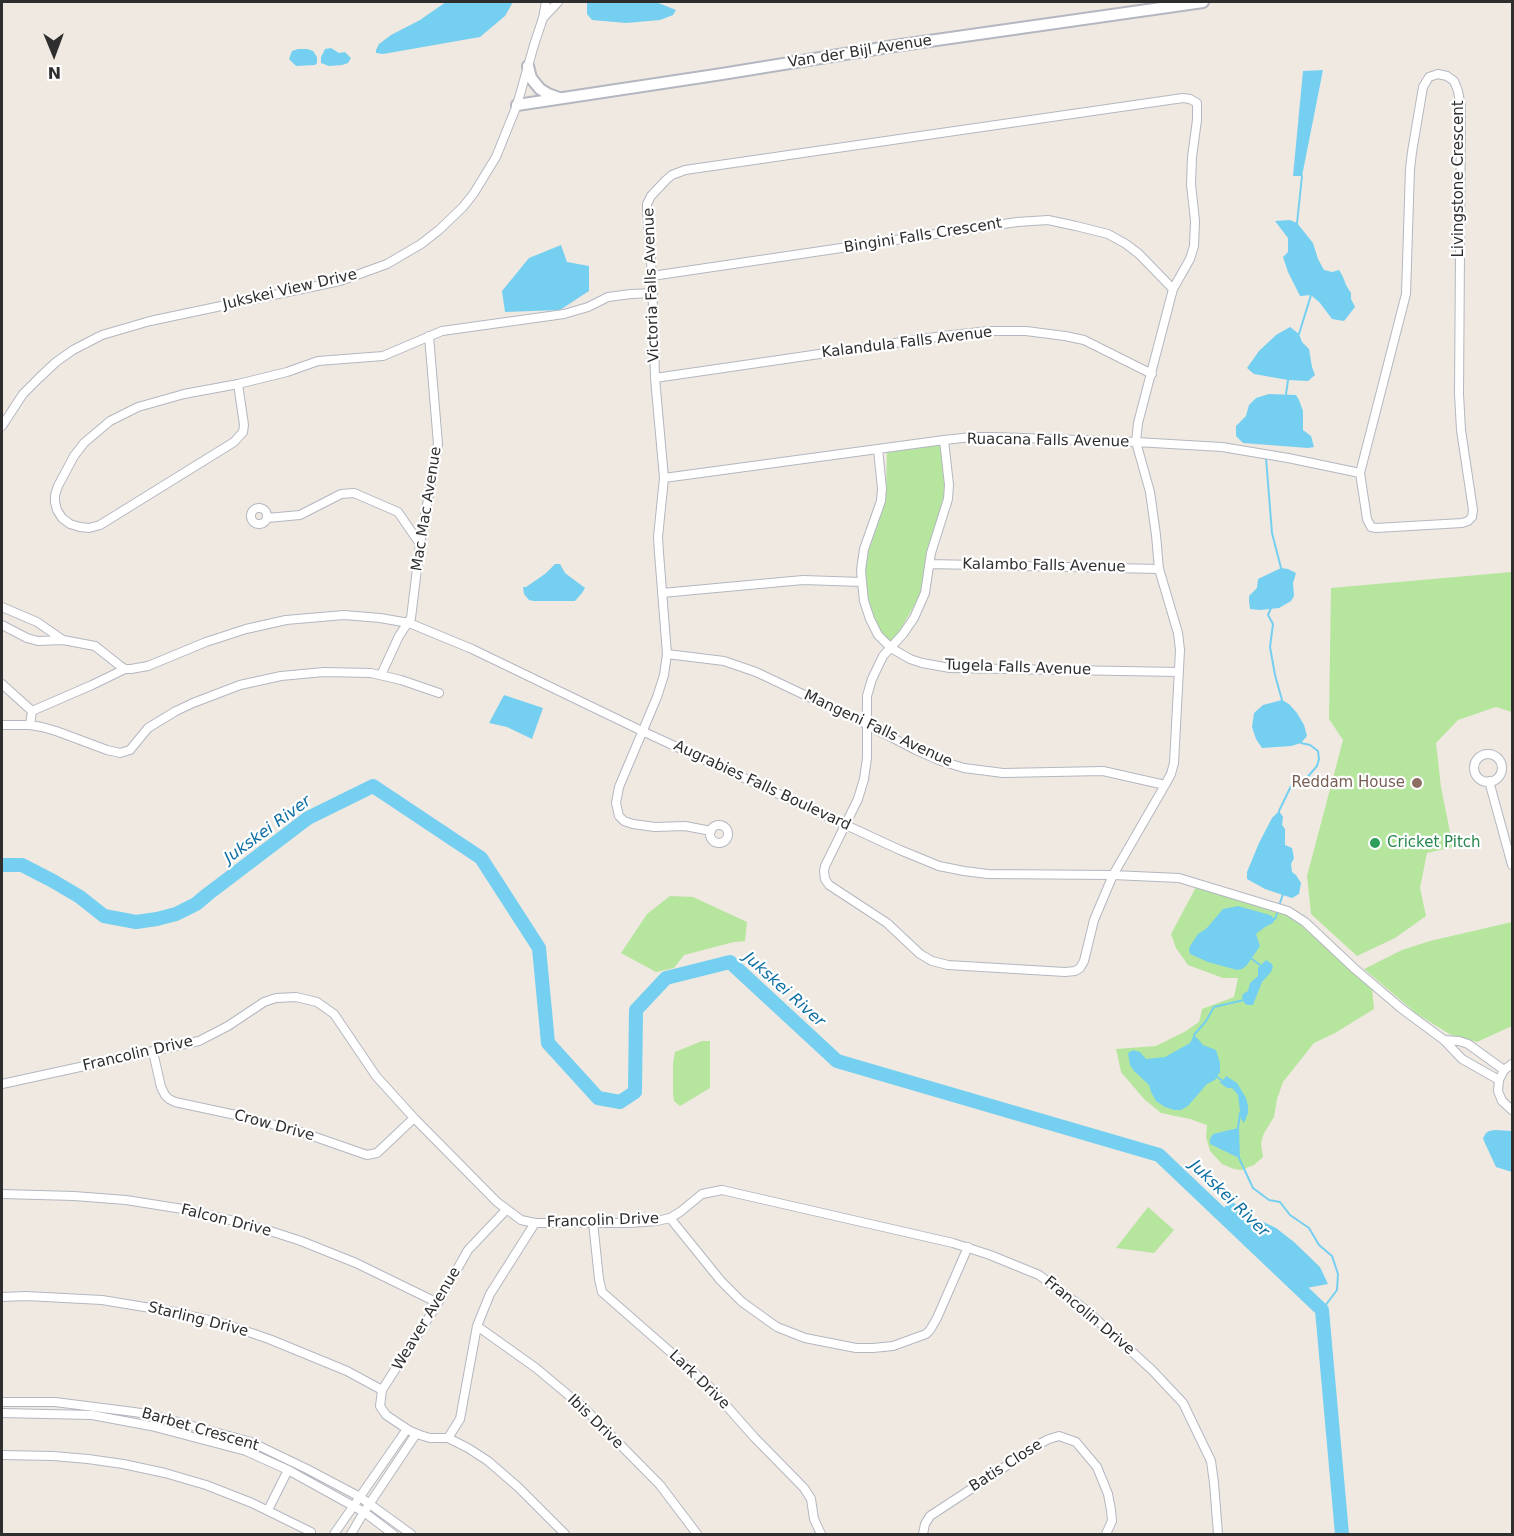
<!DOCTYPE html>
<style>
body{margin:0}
#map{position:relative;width:1514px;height:1536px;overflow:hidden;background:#efe9e1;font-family:"DejaVu Sans",sans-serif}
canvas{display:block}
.frame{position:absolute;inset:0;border:3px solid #2e2e2e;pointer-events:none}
.north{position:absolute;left:24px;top:24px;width:60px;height:60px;-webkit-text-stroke:4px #fff;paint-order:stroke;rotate:179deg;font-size:16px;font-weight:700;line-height:24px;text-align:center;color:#2e2e2e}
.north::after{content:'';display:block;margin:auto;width:21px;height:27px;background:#2e2e2e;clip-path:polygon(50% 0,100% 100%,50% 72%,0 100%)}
</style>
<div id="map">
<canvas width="1514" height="1536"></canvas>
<div class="frame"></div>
<div class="north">N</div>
</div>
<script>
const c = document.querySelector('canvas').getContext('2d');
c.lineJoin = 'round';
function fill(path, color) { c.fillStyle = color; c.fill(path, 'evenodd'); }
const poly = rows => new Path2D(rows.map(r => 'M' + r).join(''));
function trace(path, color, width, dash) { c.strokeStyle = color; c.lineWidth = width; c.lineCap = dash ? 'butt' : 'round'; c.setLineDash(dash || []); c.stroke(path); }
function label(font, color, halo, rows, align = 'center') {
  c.font = font + ' "DejaVu Sans",sans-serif'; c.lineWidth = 4.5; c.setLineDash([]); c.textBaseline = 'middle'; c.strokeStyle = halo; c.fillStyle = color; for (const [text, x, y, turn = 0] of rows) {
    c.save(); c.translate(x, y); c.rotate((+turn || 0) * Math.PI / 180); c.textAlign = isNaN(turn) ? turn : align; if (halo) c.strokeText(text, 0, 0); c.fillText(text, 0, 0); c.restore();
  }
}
fill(poly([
 [941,443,947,490,922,592,891,646,879,634,864,592,865,557,871,529,886,491,887,451],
 [1512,572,1512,712,1496,707,1458,720,1436,743,1441,787,1453,847,1427,853,1420,888,1426,916,1395,938,1357,956,1311,914,1307,876,1343,740,1329,719,1331,588],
 [1196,887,1282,911,1303,927,1372,989,1374,1009,1335,1033,1314,1043,1283,1082,1277,1099,1274,1117,1264,1133,1261,1143,1263,1157,1254,1165,1241,1170,1234,1169,1222,1164,1210,1151,1206,1137,1207,1125,1190,1119,1161,1113,1144,1099,1121,1072,1116,1049,1156,1046,1186,1031,1199,1022,1202,1009,1234,997,1238,978,1223,978,1188,965,1176,948,1171,934],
 [670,896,693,897,747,922,745,941,734,942,684,955,674,968,656,972,621,953,647,914],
 [1512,922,1512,1026,1477,1042,1451,1035,1417,1014,1364,969,1402,950,1430,941],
 [702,1041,710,1041,710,1088,680,1106,674,1101,673,1094,673,1064,675,1052],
 [1148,1207,1174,1230,1154,1253,1116,1248]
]), '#b6e59e');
fill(poly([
 [446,2,513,2,505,16,480,37,383,54,376,53,376,50,379,44,391,35,420,20],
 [587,2,656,2,676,10,673,15,660,20,626,23,592,20,587,14],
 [331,48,339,53,345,52,351,58,348,63,342,65,329,66,321,63,321,57,325,49],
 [298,49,307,49,313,51,317,57,317,63,315,65,296,66,289,59,292,51],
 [1323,70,1302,176,1293,176,1303,71],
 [1290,220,1297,223,1313,243,1318,259,1324,270,1332,272,1339,270,1343,277,1346,285,1351,293,1351,299,1355,307,1344,321,1332,319,1320,303,1311,295,1300,296,1288,272,1283,257,1288,252,1288,238,1275,221],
 [561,245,567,262,589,266,589,291,560,310,505,312,502,291,529,258],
 [1290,327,1299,334,1302,342,1309,349,1312,367,1315,375,1308,381,1288,380,1254,374,1247,368,1259,351,1276,335],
 [1269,394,1296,395,1299,400,1303,411,1303,430,1311,436,1314,447,1308,448,1243,443,1236,436,1236,426,1246,416,1249,405,1256,398],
 [555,564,560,564,565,573,585,588,582,593,575,601,534,601,529,600,524,594,523,587,526,587,545,574],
 [1281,568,1288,569,1296,573,1293,583,1294,596,1291,601,1279,608,1260,610,1250,609,1249,601,1249,596,1257,588,1258,579],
 [504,695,543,708,532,739,507,727,489,723],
 [1282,700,1289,704,1297,713,1304,725,1307,736,1301,743,1291,746,1262,748,1256,739,1252,727,1254,713,1263,705],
 [1279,811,1283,817,1282,825,1285,829,1285,845,1292,848,1294,858,1291,864,1292,872,1296,875,1301,883,1299,894,1292,898,1265,889,1247,879,1247,872,1259,843,1272,818],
 [1238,906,1270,915,1275,919,1273,923,1265,927,1256,934,1260,946,1247,965,1242,969,1237,970,1208,962,1190,954,1189,950,1190,946,1198,934,1207,928,1223,909],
 [1266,960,1272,964,1273,967,1271,972,1262,982,1253,1005,1248,1005,1245,1004,1242,997,1243,994,1248,991,1250,983,1258,976,1258,968],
 [1194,1035,1198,1039,1203,1045,1216,1050,1220,1063,1220,1072,1215,1080,1207,1084,1188,1106,1181,1110,1174,1110,1165,1107,1156,1101,1151,1092,1149,1085,1134,1071,1130,1065,1128,1053,1133,1050,1140,1052,1146,1059,1165,1057,1190,1043],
 [1226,1076,1237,1083,1246,1098,1248,1106,1248,1113,1244,1123,1241,1119,1238,1095,1232,1088,1227,1088,1219,1082,1223,1081],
 [1238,1128,1239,1158,1210,1144,1210,1139,1213,1134],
 [1495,1130,1512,1131,1512,1172,1496,1167,1484,1141,1483,1138,1486,1133,1489,1131],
 [1230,1200,1255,1218,1276,1228,1294,1242,1320,1267,1328,1284,1301,1289,1291,1274,1269,1251,1217,1218]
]), '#75cff0');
trace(poly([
 [1297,223,1302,176],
 [1299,334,1311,295],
 [1286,394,1288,380],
 [1266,458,1272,533,1281,568],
 [1271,608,1268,615,1273,624,1270,647,1275,675,1282,700],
 [1279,811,1292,784,1304,781,1317,766,1319,759,1318,751,1310,745,1301,743],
 [1279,906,1283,894],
 [1275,919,1278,911],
 [1252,959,1260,965],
 [1194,1035,1206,1021,1214,1007,1244,1000],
 [1217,1077,1223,1081],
 [1240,1113,1238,1128,1239,1158,1253,1188,1269,1200,1280,1202,1290,1215,1309,1228,1319,1245,1332,1256,1338,1274,1337,1290,1322,1310]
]), '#75cff0', 2);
trace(poly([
 [2,865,22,865,53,881,80,897,104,916,136,922,157,919,176,914,196,904,208,894,308,818,373,786,481,858,539,948,548,1043,598,1098,620,1102,635,1092,636,1010,666,978,730,962,837,1061,1159,1155,1322,1310,1342,1534]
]), '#75cff0', 14);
const street = poly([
 [543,18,558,2],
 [1438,74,1447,76,1454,81,1458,91,1461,107,1459,394,1461,430,1473,510,1472,517,1468,521,1462,523,1376,528,1371,527,1367,519,1360,473,1406,294,1410,169,1412,152,1423,87,1429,77,1438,74],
 [652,276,1017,222,1048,220,1076,226,1108,234,1126,244,1139,254,1173,289],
 [655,378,943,336,989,331,1026,331,1065,336,1084,340,1152,374],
 [238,384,244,425,243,432,234,442,100,525,89,528,80,527,70,524,62,518,57,510,55,502,55,495,58,486,74,456,84,443,110,421,138,407,184,394,238,384,287,372,318,361,383,356,442,331,564,314,588,307,608,297,631,294,653,293],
 [2,426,23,394,39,378,56,362,73,350,102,335,150,321,340,281,387,264,421,244,439,230,463,207,474,193,496,157,517,105,534,45,543,18,546,2],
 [878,449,882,489,881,501,864,549,861,570,862,582,864,601,870,619,878,635,891,648,910,659,922,663,950,668,1179,672],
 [664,478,944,440,972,437,995,437,1136,442,1222,447,1288,458,1360,473],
 '251 516a8 8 0 1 1 16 0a8 8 0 1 1-16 0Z',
 [267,518,300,515,341,494,354,493,398,512,420,544],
 [930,564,1159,569],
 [662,593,803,580,862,582],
 [2,607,37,622,63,640],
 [2,625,27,638,38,641,63,640,95,646,119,665,125,669,131,669,148,666,206,642,246,629,286,620,344,615,380,618,409,623,472,649,642,731,900,850,939,866,964,871,988,874,1113,875,1179,878,1288,911,1305,922,1355,969,1402,1009,1444,1040,1462,1059,1499,1080],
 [667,654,724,661,756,672,866,724,918,751,941,761,964,768,1003,773,1103,771,1165,785],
 [381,675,399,636,411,618,420,544,438,444,429,336],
 [2,684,32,711],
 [2,725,30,725,42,727,56,731,107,750,120,753,130,750,148,728,176,711,193,703,240,685,281,676,324,672,371,673,401,680,439,693],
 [30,725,32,711,92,685,125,669],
 '1474 768a14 14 0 1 1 28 0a14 14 0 1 1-28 0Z',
 [1489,781,1512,865],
 '710 834a9 9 0 1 1 18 0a9 9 0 1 1-18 0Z',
 [711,831,685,826,655,827,633,824,624,821,619,816,616,803,619,787,657,697,664,675,667,654,659,553,658,537,664,478,655,378,652,276,647,209,647,204,651,196,666,180,672,175,685,170,1183,98,1190,99,1197,103,1197,120,1192,157,1191,184,1195,221,1194,246,1190,259,1173,289,1138,423,1136,442,1150,492,1156,535,1159,569,1178,633,1180,650,1174,763,1171,774,1165,785,1113,875,1094,920,1084,961,1080,968,1075,971,1065,972,948,965,932,961,920,954,887,923,829,885,825,879,824,871,825,866,858,799,864,779,867,758,867,696,872,679,883,656,903,634,914,618,925,593,931,553,948,499,949,485,944,440],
 [1444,1040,1459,1041,1468,1044,1504,1070],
 [153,1052,161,1087,165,1095,169,1099,175,1102,245,1117,301,1132,367,1155,377,1153,414,1118],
 [1512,1064,1504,1070,1499,1080,1498,1091,1502,1101,1512,1110],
 [2,1084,199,1041,228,1026,264,1002,276,998,296,997,317,1002,334,1014,376,1076,414,1118,497,1202,521,1220,535,1223,630,1223,657,1221,670,1218,680,1212,702,1194,722,1190,953,1243,990,1255,1039,1275,1086,1310,1152,1370,1183,1403,1211,1461,1214,1483,1218,1534],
 [2,1194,74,1196,126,1200,189,1210,238,1222,267,1230,301,1241,356,1263,438,1303],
 [506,1210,468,1250,438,1303,382,1390,380,1406,386,1415,410,1431,420,1435,430,1438,448,1438,460,1419,477,1326,490,1294,535,1223],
 [670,1218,721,1281,742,1302,777,1327,805,1338,856,1348,873,1348,893,1346,926,1334,930,1330,937,1318,968,1247],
 [593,1222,599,1279,602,1292,707,1384,754,1437,804,1488,811,1499,814,1519,821,1534],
 [2,1297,26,1296,102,1300,175,1312,225,1324,269,1339,347,1371,382,1390],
 [477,1326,536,1368,585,1409,660,1485,697,1534],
 [2,1402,55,1402,134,1412,153,1415,251,1442,307,1469,360,1497,411,1534],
 [2,1413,92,1415,151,1426,246,1451,288,1470,364,1512,393,1534],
 [448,1438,468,1448,488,1461,518,1487,565,1534],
 [2,1455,53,1456,88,1459,123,1464,165,1473,206,1485,252,1503,311,1532],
 [268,1510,288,1470],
 [334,1534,407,1429],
 [351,1534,364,1512,416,1434],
 [923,1534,925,1524,930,1516,1041,1443,1049,1439,1059,1436,1076,1442,1097,1467,1108,1494,1111,1510,1112,1521,1106,1534]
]);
const secondary = poly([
 [528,66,531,78,540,89,548,94,559,98],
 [517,105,722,74,894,46,1203,2]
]);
trace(street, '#b4b7c1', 10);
trace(secondary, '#b4b7c1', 14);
trace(street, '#fff', 8);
trace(secondary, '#fff', 10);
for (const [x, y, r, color] of [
 [1417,783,6,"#8d6e63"],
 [1375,843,6,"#2e9e5b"]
]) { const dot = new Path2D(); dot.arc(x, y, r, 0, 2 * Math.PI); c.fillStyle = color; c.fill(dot); trace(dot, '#fff', 2); }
label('15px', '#2e2e2e', '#fff', [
 ["Van der Bijl Avenue",860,52,-9],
 ["Livingstone Crescent",1459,179,-90],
 ["Bingini Falls Crescent",923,236,-9],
 ["Victoria Falls Avenue",652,285,-92],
 ["Jukskei View Drive",290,290,-13],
 ["Kalandula Falls Avenue",907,343,-7],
 ["Ruacana Falls Avenue",1048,441,1],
 ["Mac Mac Avenue",427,509,-81],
 ["Kalambo Falls Avenue",1044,566,1],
 ["Tugela Falls Avenue",1018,668,2],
 ["Mangeni Falls Avenue",878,729,25],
 ["Augrabies Falls Boulevard",762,786,25],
 ["Francolin Drive",138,1054,-13],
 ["Crow Drive",274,1126,15],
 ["Falcon Drive",226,1221,14],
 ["Francolin Drive",603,1221,-2],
 ["Francolin Drive",1089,1316,40],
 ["Weaver Avenue",427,1319,-59],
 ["Starling Drive",198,1320,14],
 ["Lark Drive",699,1380,44],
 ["Ibis Drive",595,1422,44],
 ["Barbet Crescent",200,1430,16],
 ["Batis Close",1006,1466,-33]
]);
label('15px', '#785e54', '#fff', [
 ["Reddam House",1405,783]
], 'right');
label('15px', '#27864d', '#fff', [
 ["Cricket Pitch",1387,843]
], 'left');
label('italic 16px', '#0d6fa3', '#fff', [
 ["Jukskei River",268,830,-36],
 ["Jukskei River",784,990,42],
 ["Jukskei River",1229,1199,44]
]);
</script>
